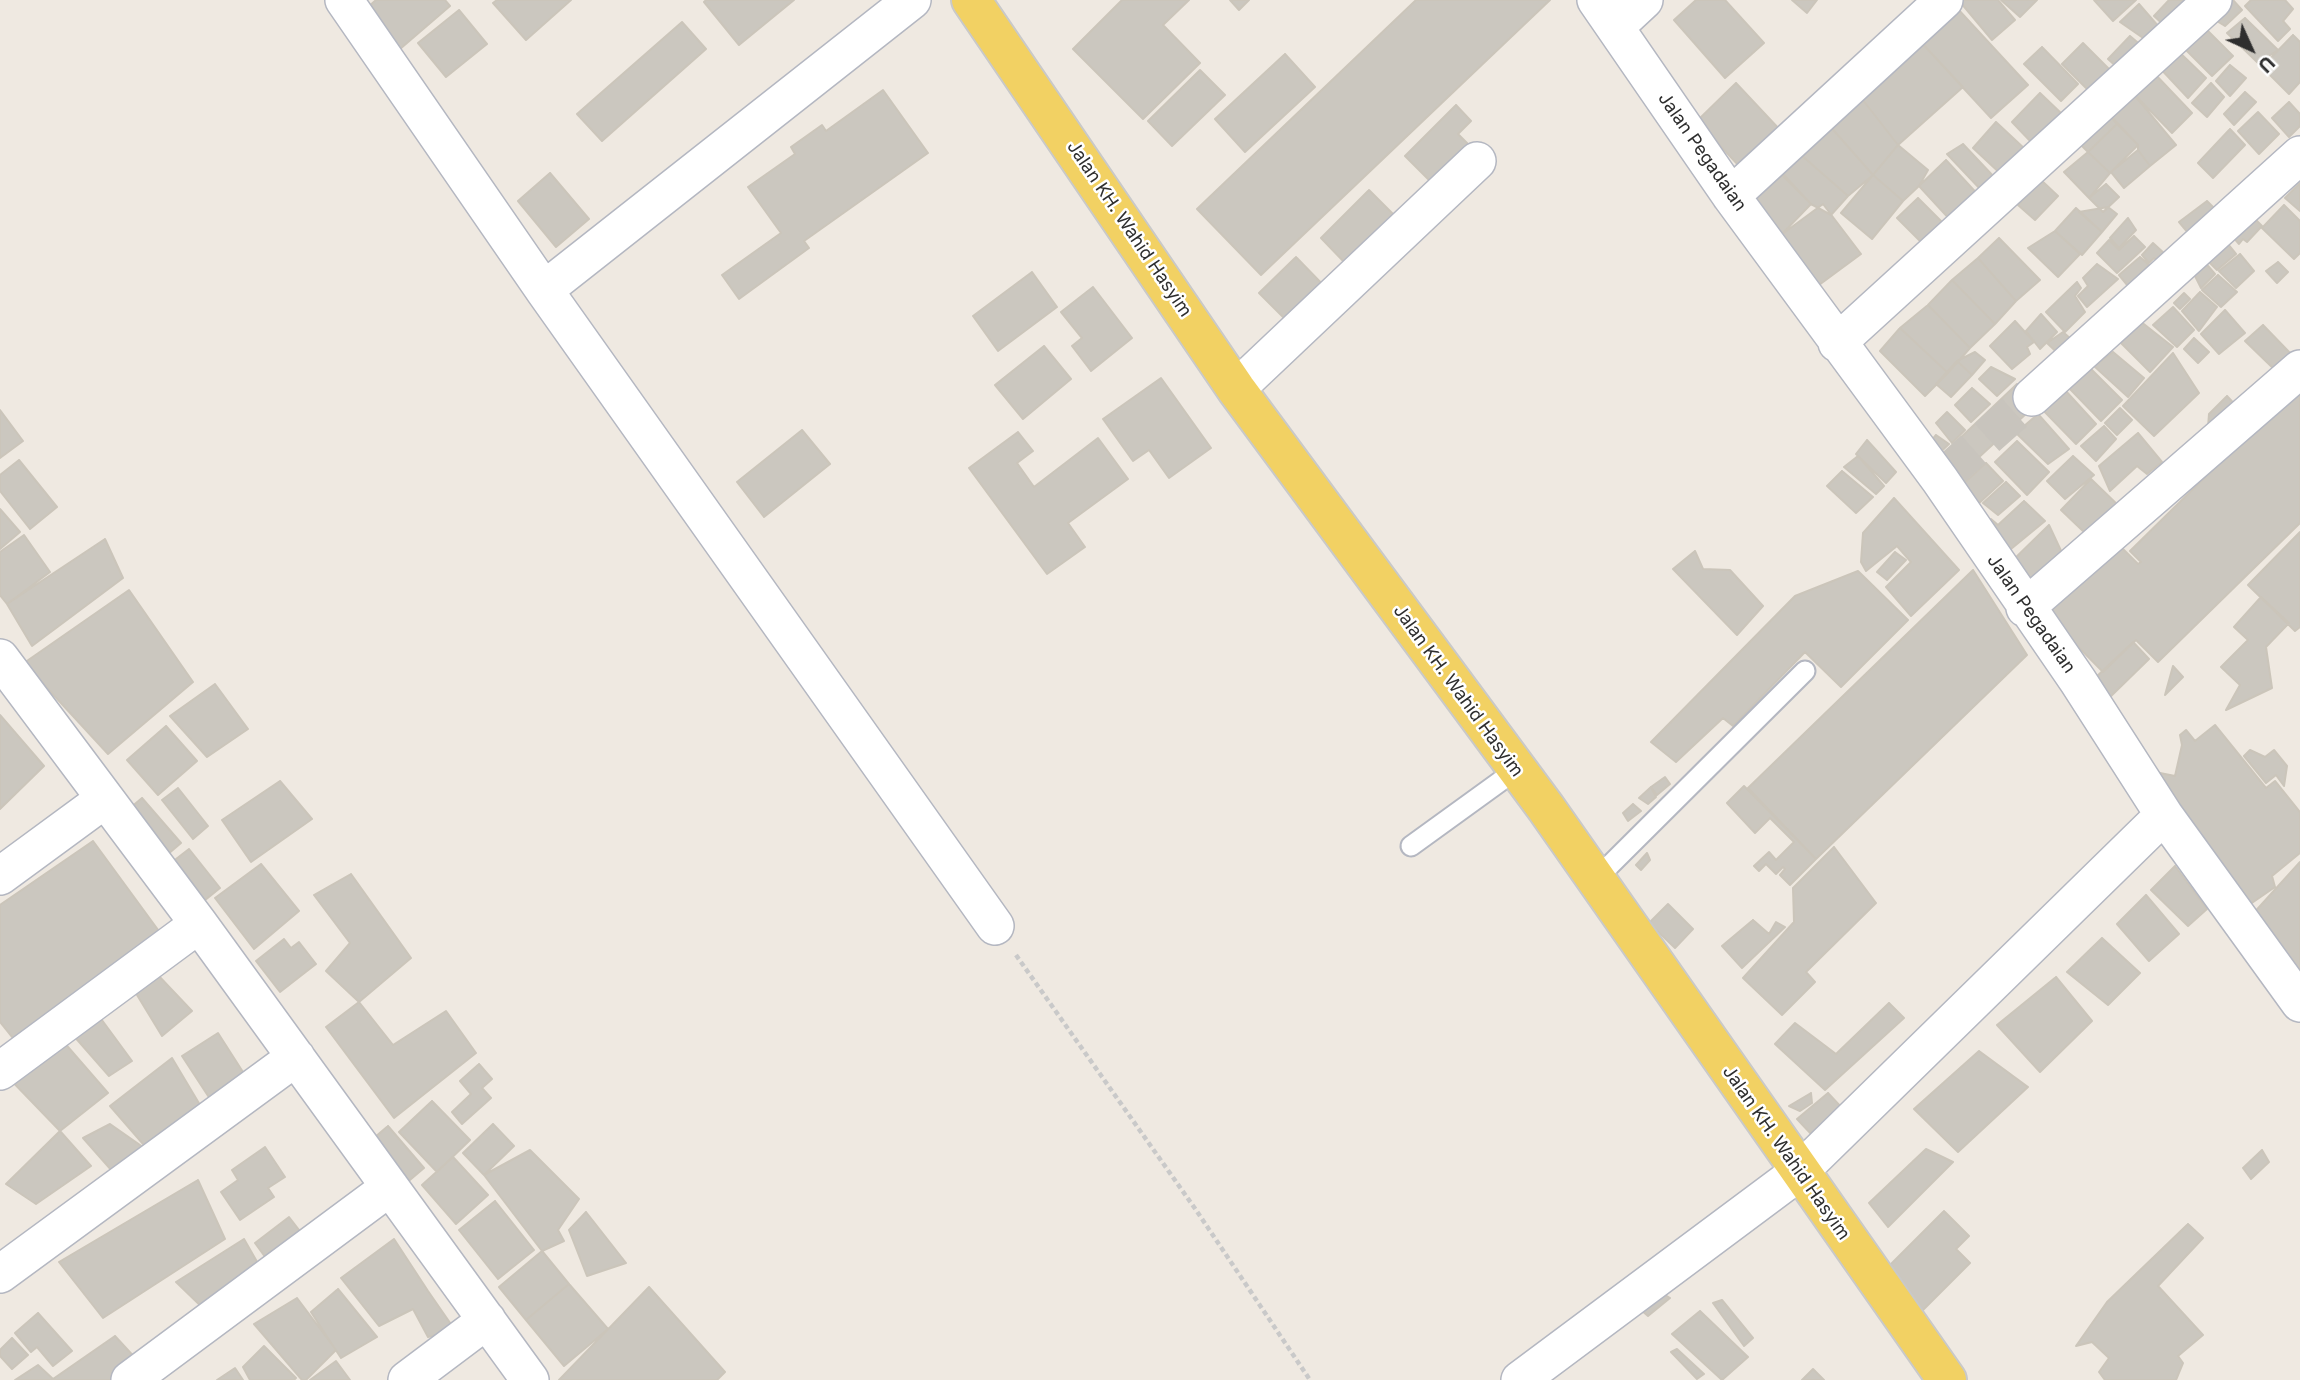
<!DOCTYPE html>
<style>
body{margin:0}
#map{position:relative;width:2300px;height:1380px;overflow:hidden;background:#efe9e1;font-family:Inter,sans-serif}
canvas{display:block}
.north{position:absolute;left:2216px;top:14px;width:70px;height:70px;-webkit-text-stroke:5px #fff;paint-order:stroke;rotate:135deg;font-size:19px;font-weight:700;line-height:28px;text-align:center;color:#2e2e2e}
.north::after{content:'';display:block;margin:auto;width:24px;height:32px;background:#2e2e2e;clip-path:polygon(50% 0,100% 100%,50% 72%,0 100%)}
</style>
<div id="map">
<canvas width="2300" height="1380"></canvas>
<div class="north">U</div>
</div>
<script>
const c = document.querySelector('canvas').getContext('2d');
c.lineJoin = 'round';
function fill(path, color) { c.fillStyle = color; c.fill(path, 'evenodd'); }
const poly = rows => new Path2D(rows.map(r => 'M' + r).join(''));
function trace(path, color, width, dash) { c.strokeStyle = color; c.lineWidth = width; c.lineCap = dash ? 'butt' : 'round'; c.setLineDash(dash || []); c.stroke(path); }
function label(font, color, halo, rows, align = 'center') {
  c.font = font + ' Inter,sans-serif'; c.lineWidth = 5; c.setLineDash([]); c.textBaseline = 'middle'; c.strokeStyle = halo; c.fillStyle = color; for (const [text, x, y, turn = 0] of rows) {
    c.save(); c.translate(x, y); c.rotate((+turn || 0) * Math.PI / 180); c.textAlign = isNaN(turn) ? turn : align; if (halo) c.strokeText(text, 0, 0); c.fillText(text, 0, 0); c.restore();
  }
}
const building = poly([
 [376,0,445,0,450,6,393,55,359,15,376,0],
 [497,0,571,0,526,40,493,3,497,0],
 [706,0,794,0,739,45,704,2,706,0],
 [1122,0,1189,0,1163,25,1200,63,1143,119,1073,49,1122,0],
 [1230,0,1249,0,1239,10,1230,0],
 [1416,0,1550,0,1261,275,1197,209,1416,0],
 [1696,0,1725,0,1764,43,1725,78,1674,20,1696,0],
 [1792,0,1817,0,1807,13,1792,0],
 [1964,0,1998,0,2015,20,1992,40,1961,3,1964,0],
 [2001,0,2037,0,2020,17,2001,0],
 [2094,0,2136,0,2113,21,2094,0],
 [2169,0,2192,0,2166,27,2154,16,2169,0],
 [2222,0,2233,0,2242,10,2225,26,2207,15,2222,0],
 [2251,0,2285,0,2293,9,2283,21,2290,29,2278,41,2245,6,2251,0],
 [2139,4,2159,27,2146,40,2120,22,2139,4],
 [1956,7,2028,85,1991,118,1920,41,1956,7],
 [459,10,487,44,446,77,418,43,459,10],
 [2245,18,2278,50,2258,63,2227,33,2245,18],
 [682,22,706,49,602,141,577,114,682,22],
 [2200,23,2233,56,2212,76,2178,42,2200,23],
 [2293,35,2300,42,2300,82,2289,94,2262,67,2293,35],
 [2130,36,2143,47,2119,69,2108,59,2130,36],
 [1920,41,1963,87,1898,145,1859,95,1920,41],
 [2083,43,2111,71,2090,92,2062,64,2083,43],
 [2042,47,2078,84,2061,101,2024,64,2042,47],
 [2176,49,2206,78,2188,98,2157,65,2176,49],
 [1285,54,1315,87,1245,152,1215,119,1285,54],
 [2230,65,2246,78,2230,96,2216,81,2230,65],
 [1200,70,1225,95,1172,146,1148,121,1200,70],
 [2152,71,2192,113,2172,133,2131,91,2152,71],
 [1736,83,1781,131,1741,168,1697,121,1736,83],
 [2211,83,2224,97,2207,117,2192,103,2211,83],
 [883,90,928,153,804,241,809,248,739,299,722,275,781,233,748,187,795,154,791,147,822,125,826,131,883,90],
 [2131,91,2176,145,2150,166,2138,150,2138,145,2107,112,2131,91],
 [2245,92,2256,102,2234,125,2224,114,2245,92],
 [2040,93,2063,115,2033,144,2012,122,2040,93],
 [1859,95,1898,145,1873,175,1828,124,1859,95],
 [2289,102,2300,114,2300,126,2289,137,2272,118,2289,102],
 [1456,105,1471,121,1458,134,1473,149,1435,186,1405,156,1456,105],
 [2107,112,2117,124,2088,152,2074,138,2107,112],
 [2258,112,2279,134,2259,154,2238,131,2258,112],
 [1996,122,2027,151,2003,176,1973,148,1996,122],
 [1828,124,1873,175,1848,196,1800,154,1828,124],
 [2117,124,2138,145,2110,173,2088,152,2117,124],
 [2230,129,2245,145,2213,178,2198,163,2230,129],
 [1963,144,1995,178,1982,191,1947,154,1963,144],
 [1898,145,1928,170,1919,186,1903,201,1873,175,1898,145],
 [2138,150,2150,166,2124,188,2111,172,2138,150],
 [2088,152,2110,173,2089,198,2064,172,2088,152],
 [1800,154,1848,196,1831,215,1811,204,1783,174,1800,154],
 [1946,160,1982,199,1954,224,1919,186,1946,160],
 [1777,170,1811,204,1781,235,1746,201,1777,170],
 [550,173,589,219,556,247,518,201,550,173],
 [1873,175,1903,201,1872,239,1841,213,1873,175],
 [2041,180,2058,196,2035,220,2018,205,2041,180],
 [2300,183,2300,211,2285,198,2300,183],
 [2106,184,2119,197,2103,212,2089,198,2106,184],
 [1369,190,1394,215,1346,264,1321,238,1369,190],
 [1918,198,1947,227,1926,247,1897,218,1918,198],
 [2207,201,2214,208,2189,234,2179,222,2207,201],
 [1823,204,1861,254,1819,285,1781,235,1823,204],
 [2284,205,2300,221,2300,253,2294,259,2262,228,2284,205],
 [2108,207,2117,214,2102,232,2079,212,2108,207],
 [2076,208,2102,232,2082,255,2055,231,2076,208],
 [2128,218,2136,230,2119,248,2110,238,2128,218],
 [2254,218,2262,226,2247,242,2243,239,2239,244,2233,237,2254,218],
 [2055,231,2080,254,2058,277,2028,248,2055,231],
 [2134,236,2145,247,2117,273,2097,253,2109,240,2119,250,2134,236],
 [1999,238,2040,280,2016,301,1978,258,1999,238],
 [2223,238,2236,254,2217,270,2205,258,2223,238],
 [2153,243,2166,255,2159,262,2154,258,2149,263,2142,255,2153,243],
 [2240,254,2254,271,2236,288,2219,271,2240,254],
 [1296,257,1328,290,1292,326,1259,293,1296,257],
 [2140,257,2149,265,2128,286,2119,275,2140,257],
 [1978,258,2016,301,1995,324,1952,280,1978,258],
 [2202,259,2215,274,2201,288,2192,270,2202,259],
 [2278,262,2288,272,2277,283,2266,271,2278,262],
 [2097,264,2118,279,2087,307,2078,296,2088,286,2083,278,2097,264],
 [1032,272,1057,307,998,351,973,316,1032,272],
 [2218,275,2237,292,2221,307,2202,290,2218,275],
 [1952,280,1995,324,1970,348,1928,305,1952,280],
 [2077,282,2081,288,2075,296,2085,312,2065,332,2046,312,2077,282],
 [1093,287,1132,338,1091,371,1072,346,1082,338,1061,312,1093,287],
 [2200,292,2217,307,2199,331,2182,311,2200,292],
 [2184,293,2190,299,2180,309,2174,303,2184,293],
 [1928,305,1970,348,1948,373,1900,328,1928,305],
 [2173,307,2194,330,2177,347,2153,325,2173,307],
 [2225,310,2245,333,2219,354,2201,334,2225,310],
 [2041,314,2057,332,2040,349,2026,331,2041,314],
 [2015,321,2034,342,2027,347,2030,354,2012,369,1990,346,2015,321],
 [2140,321,2173,347,2150,372,2121,343,2140,321],
 [2263,325,2292,355,2276,371,2245,341,2263,325],
 [1900,328,1948,373,1925,396,1880,351,1900,328],
 [2063,332,2081,348,2068,363,2047,343,2063,332],
 [2194,338,2209,352,2198,363,2184,349,2194,338],
 [1044,346,1071,379,1023,419,995,385,1044,346],
 [1975,352,1985,360,1972,375,1957,361,1975,352],
 [2113,352,2144,378,2128,397,2094,366,2113,352],
 [2173,353,2199,393,2154,436,2123,406,2173,353],
 [1957,361,1972,375,1951,397,1936,384,1957,361],
 [1991,367,2015,379,1997,396,1979,379,1991,367],
 [2091,369,2122,400,2101,421,2069,388,2091,369],
 [1161,378,1211,448,1169,478,1149,450,1133,461,1103,419,1161,378],
 [2017,384,2040,401,1952,482,1934,463,2017,384],
 [2300,384,2300,523,2158,662,2136,640,2103,672,2047,615,2118,544,2138,564,2141,562,2130,551,2300,384],
 [1972,388,1990,404,1971,422,1955,405,1972,388],
 [2064,389,2096,424,2076,444,2040,407,2064,389],
 [2227,396,2241,411,2208,427,2209,414,2227,396],
 [2120,408,2132,420,2117,435,2105,423,2120,408],
 [0,410,23,441,0,458,0,410],
 [1947,412,1965,430,1952,443,1936,423,1947,412],
 [2038,414,2069,449,2048,464,2016,433,2038,414],
 [2104,426,2116,439,2096,461,2081,446,2104,426],
 [802,430,830,464,764,517,737,482,802,430],
 [1018,432,1033,451,1017,463,1034,487,1098,438,1128,479,1068,523,1085,547,1047,574,969,468,1018,432],
 [2138,433,2162,462,2147,474,2137,466,2110,491,2099,466,2138,433],
 [1936,435,1949,444,1931,461,1923,451,1936,435],
 [1867,440,1896,472,1886,483,1856,454,1867,440],
 [2017,441,2049,472,2027,495,1995,462,2017,441],
 [1858,456,1884,486,1876,494,1844,467,1858,456],
 [2073,456,2094,475,2065,499,2047,481,2073,456],
 [19,460,57,507,30,529,0,491,0,475,19,460],
 [1986,463,2003,481,1977,505,1960,487,1986,463],
 [1842,471,1873,497,1856,513,1827,486,1842,471],
 [2091,479,2122,509,2084,532,2061,510,2091,479],
 [2006,482,2020,496,1998,515,1983,503,2006,482],
 [1894,498,1959,570,1911,616,1886,587,1911,562,1897,546,1866,571,1861,562,1863,533,1894,498],
 [2024,501,2045,521,2000,558,1980,529,1991,519,1998,525,2024,501],
 [0,509,20,532,0,549,0,509],
 [2049,525,2063,555,2031,587,2009,564,2049,525],
 [2300,532,2300,627,2295,631,2248,585,2300,532],
 [24,535,50,572,7,604,0,595,0,552,24,535],
 [105,539,123,578,32,646,7,604,105,539],
 [1695,551,1703,569,1730,570,1763,606,1737,635,1673,569,1695,551],
 [1895,552,1906,560,1887,580,1877,572,1895,552],
 [1973,570,2027,655,1816,859,1748,788,1973,570],
 [1858,571,1908,620,1841,687,1805,652,1733,726,1723,718,1676,762,1651,742,1795,596,1858,571],
 [129,590,193,682,108,754,24,663,129,590],
 [2261,597,2289,623,2266,647,2272,688,2226,710,2240,685,2221,667,2248,640,2234,627,2261,597],
 [2133,642,2149,659,2108,699,2093,680,2133,642],
 [2173,666,2183,677,2165,695,2173,666],
 [215,684,248,729,207,757,170,716,215,684],
 [0,715,44,766,0,809,0,715],
 [2215,725,2266,788,2275,781,2300,812,2300,853,2272,876,2275,887,2246,907,2150,771,2175,776,2182,745,2180,735,2186,730,2195,741,2215,725],
 [166,726,197,761,158,795,127,760,166,726],
 [2250,750,2265,757,2274,750,2287,766,2284,786,2276,775,2266,783,2244,756,2250,750],
 [1665,777,1670,784,1657,795,1651,787,1665,777],
 [280,781,312,819,251,862,222,820,280,781],
 [1744,786,1816,859,1790,885,1780,875,1785,869,1783,867,1776,874,1766,864,1759,871,1754,866,1769,852,1776,860,1794,842,1770,818,1755,833,1727,803,1744,786],
 [1651,787,1656,797,1648,804,1639,798,1651,787],
 [178,788,208,826,193,839,162,800,178,788],
 [142,798,181,843,161,860,123,814,142,798],
 [1633,804,1641,811,1628,821,1623,813,1633,804],
 [93,841,164,938,17,1043,0,1022,0,905,93,841],
 [1834,847,1876,903,1806,972,1815,982,1782,1015,1743,978,1794,922,1793,888,1834,847],
 [189,849,220,888,199,905,167,866,189,849],
 [1647,853,1650,860,1641,870,1636,865,1647,853],
 [2300,862,2300,978,2251,916,2300,862],
 [261,864,299,911,254,949,215,898,261,864],
 [2175,866,2207,909,2188,926,2151,890,2175,866],
 [351,874,411,958,359,1002,326,971,350,943,314,895,351,874],
 [2146,895,2179,934,2149,961,2117,924,2146,895],
 [1668,904,1693,929,1675,948,1649,923,1668,904],
 [1753,920,1769,934,1776,922,1785,927,1742,968,1722,946,1753,920],
 [2102,938,2140,973,2108,1005,2067,972,2102,938],
 [284,939,291,948,299,942,316,964,280,992,256,961,284,939],
 [156,973,192,1011,162,1036,134,990,156,973],
 [2056,977,2092,1021,2040,1072,1997,1025,2056,977],
 [359,1002,393,1045,446,1011,476,1053,394,1118,326,1027,359,1002],
 [1889,1003,1904,1018,1825,1090,1775,1044,1795,1023,1836,1054,1889,1003],
 [96,1012,132,1061,109,1076,73,1035,96,1012],
 [55,1032,108,1093,60,1131,5,1074,55,1032],
 [218,1033,250,1083,214,1105,182,1056,218,1033],
 [1979,1051,2028,1087,1958,1152,1914,1109,1979,1051],
 [172,1058,203,1110,150,1152,110,1106,172,1058],
 [479,1064,492,1079,482,1088,491,1098,462,1124,452,1112,471,1094,460,1081,479,1064],
 [1811,1093,1812,1103,1800,1111,1789,1106,1811,1093],
 [1828,1093,1842,1108,1813,1136,1797,1119,1828,1093],
 [432,1101,470,1140,437,1172,399,1132,432,1101],
 [110,1124,150,1152,113,1172,83,1138,110,1124],
 [493,1124,514,1146,484,1175,463,1153,493,1124],
 [388,1126,424,1168,404,1185,368,1143,388,1126],
 [60,1131,91,1166,36,1204,6,1184,60,1131],
 [265,1147,285,1177,268,1188,274,1197,240,1220,221,1192,238,1180,232,1170,265,1147],
 [1926,1149,1953,1162,1888,1227,1869,1203,1926,1149],
 [530,1150,579,1199,558,1230,564,1241,542,1251,484,1175,530,1150],
 [2262,1150,2269,1162,2251,1179,2243,1168,2262,1150],
 [453,1157,488,1195,456,1224,422,1185,453,1157],
 [198,1180,225,1239,103,1318,59,1262,198,1180],
 [495,1201,534,1250,498,1279,459,1230,495,1201],
 [1944,1211,1969,1236,1956,1249,1970,1263,1916,1317,1877,1278,1944,1211],
 [586,1212,626,1263,587,1276,569,1230,586,1212],
 [289,1217,306,1239,271,1265,255,1243,289,1217],
 [2188,1224,2203,1238,2158,1286,2203,1335,2178,1356,2183,1363,2176,1380,2105,1380,2099,1372,2109,1358,2092,1342,2076,1346,2107,1302,2188,1224],
 [244,1239,260,1267,206,1311,176,1282,244,1239],
 [394,1239,428,1291,455,1330,428,1337,413,1309,379,1326,341,1278,394,1239],
 [542,1251,569,1284,526,1320,499,1287,542,1251],
 [569,1284,608,1329,564,1366,526,1320,569,1284],
 [649,1287,725,1372,717,1380,559,1380,649,1287],
 [338,1289,377,1337,341,1358,311,1312,338,1289],
 [1662,1293,1670,1298,1648,1316,1641,1310,1662,1293],
 [297,1298,336,1350,306,1380,302,1380,254,1324,297,1298],
 [1722,1300,1753,1338,1744,1346,1713,1303,1722,1300],
 [1700,1311,1748,1357,1722,1380,1672,1334,1700,1311],
 [38,1313,72,1351,53,1366,37,1347,31,1352,15,1333,38,1313],
 [115,1336,138,1361,111,1380,15,1380,38,1365,53,1379,115,1336],
 [12,1338,28,1355,12,1369,0,1356,0,1350,12,1338],
 [264,1346,296,1378,294,1380,250,1380,243,1367,264,1346],
 [1677,1349,1704,1374,1697,1379,1671,1352,1677,1349],
 [336,1361,350,1380,310,1380,336,1361],
 [235,1368,243,1380,217,1380,235,1368],
 [1813,1369,1824,1380,1802,1380,1813,1369]
]);
fill(building, '#cbc7bf');
trace(building, '#cbc5ba', 2);
trace(poly([
 [1946,474,2032,397]
]), '#c8c4bd', 37, [37, 18]);
const lane = poly([
 [1411,846,1516,770],
 [1596,879,1805,671]
]);
const street = poly([
 [344,0,544,290],
 [912,0,544,290,995,926],
 [1615,27,1644,0],
 [1731,196,1944,0],
 [1837,343,2213,0],
 [1236,389,1477,161],
 [2032,397,2300,155],
 [2025,608,2300,369],
 [0,658,199,924,530,1380],
 [2164,815,2300,1003],
 [0,876,105,799],
 [0,1071,199,924],
 [0,1274,296,1057],
 [130,1380,390,1187],
 [407,1380,487,1320],
 [1520,1380,1799,1172,2164,815,2078,681,1940,480,1731,196,1596,0]
]);
const primary = poly([
 [971,0,1236,389,1546,808,1947,1380]
]);
trace(lane, '#b4b7c1', 23);
trace(street, '#b4b7c1', 40);
trace(primary, '#c9c9c9', 42);
trace(poly([
 [1016,955,1196,1210,1310,1380]
]), '#c9c9c9', 4.5, [5, 3.5]);
trace(lane, '#fff', 19);
trace(street, '#fff', 37);
trace(primary, '#f2d163', 38);
label('18px', '#2e2e2e', '#fff', [
 ["Jalan Pegadaian",1702,152,55],
 ["Jalan KH. Wahid Hasyim",1129,229,56],
 ["Jalan Pegadaian",2031,614,55],
 ["Jalan KH. Wahid Hasyim",1458,691,54],
 ["Jalan KH. Wahid Hasyim",1786,1153,55]
]);
</script>
